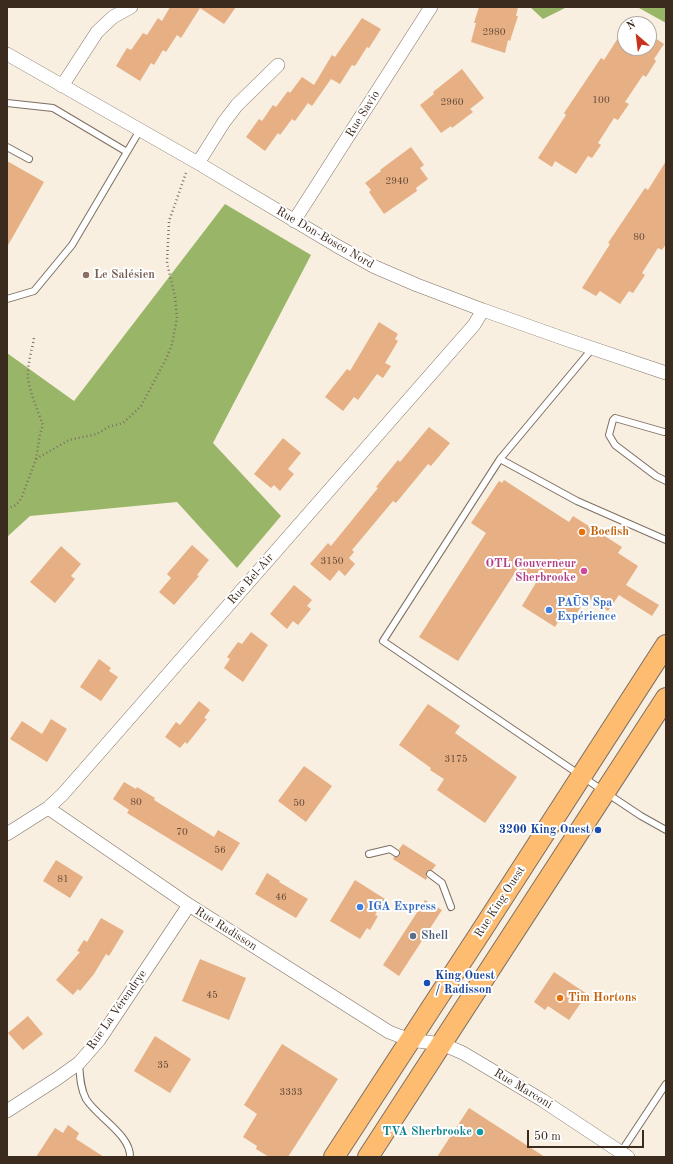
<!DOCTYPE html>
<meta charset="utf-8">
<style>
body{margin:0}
#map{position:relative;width:673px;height:1164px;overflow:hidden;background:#f8efe0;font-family:"Old Standard TT",serif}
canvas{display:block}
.frame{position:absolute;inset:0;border:8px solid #3b2a1e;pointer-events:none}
.north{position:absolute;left:617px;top:16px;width:40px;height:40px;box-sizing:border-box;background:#fff;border:1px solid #b1aaa5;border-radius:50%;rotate:332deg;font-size:11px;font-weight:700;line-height:16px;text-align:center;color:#3b2a1e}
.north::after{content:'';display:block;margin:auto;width:14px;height:18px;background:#c8321e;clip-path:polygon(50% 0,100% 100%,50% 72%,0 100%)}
.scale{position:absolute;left:527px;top:1130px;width:117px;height:18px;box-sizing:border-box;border:2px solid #3b2a1e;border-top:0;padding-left:5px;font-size:12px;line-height:14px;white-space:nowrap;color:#3b2a1e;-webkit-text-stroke:3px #fff;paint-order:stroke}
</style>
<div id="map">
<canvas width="673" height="1164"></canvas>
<div class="frame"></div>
<div class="north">N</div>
<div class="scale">50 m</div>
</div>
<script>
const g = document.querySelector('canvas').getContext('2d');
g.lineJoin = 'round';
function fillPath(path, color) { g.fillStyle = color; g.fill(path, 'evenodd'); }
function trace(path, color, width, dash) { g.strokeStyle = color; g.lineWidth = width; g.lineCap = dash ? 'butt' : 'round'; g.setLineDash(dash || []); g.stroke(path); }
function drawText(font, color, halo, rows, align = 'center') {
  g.font = font + ' "Old Standard TT",serif'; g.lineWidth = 4; g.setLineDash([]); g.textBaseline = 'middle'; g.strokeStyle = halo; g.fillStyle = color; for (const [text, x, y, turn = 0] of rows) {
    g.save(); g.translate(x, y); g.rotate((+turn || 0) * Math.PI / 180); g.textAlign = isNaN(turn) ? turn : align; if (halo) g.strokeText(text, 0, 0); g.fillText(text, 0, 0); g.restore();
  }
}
const forest = new Path2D(`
 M 530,7 L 567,7 L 543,19 Z
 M 638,7 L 666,7 L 666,23 L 639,8 Z
 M 225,204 L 311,255 L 213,443 L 281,516 L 237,568 L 177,502 L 30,516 L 7,537 L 7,353 L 74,401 Z`);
const building = new Path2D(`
 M 170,7 L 236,7 L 224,24 L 200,8 L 181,38 L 177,35 L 166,52 L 163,50 L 154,65 L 151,63 L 140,81 L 116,66 L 127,48 L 131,50 L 143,33 L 147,35 L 158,18 L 162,21 Z
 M 479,7 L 518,7 L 516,16 L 518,16 L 510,41 L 508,40 L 505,53 L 471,42 L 476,23 L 474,23 Z
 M 362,18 L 381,29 L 369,48 L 367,47 L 355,66 L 352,65 L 340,84 L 331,79 L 312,106 L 308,103 L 295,121 L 292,119 L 280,135 L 278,133 L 265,151 L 246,137 L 259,119 L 262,121 L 273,105 L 276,107 L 288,91 L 290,93 L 302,77 L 314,85 L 332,55 L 335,57 Z
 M 625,27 L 625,48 L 649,48 L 649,34 L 664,44 L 654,59 L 656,61 L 646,77 L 643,75 L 625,102 L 629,104 L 618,120 L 614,118 L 598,143 L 601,145 L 592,158 L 588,156 L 576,174 L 555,161 L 552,167 L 538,158 L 566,115 L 564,113 L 601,58 L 604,60 Z
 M 462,69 L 484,98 L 470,109 L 473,112 L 452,128 L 451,126 L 441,133 L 420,105 L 434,94 L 433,92 Z
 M 411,147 L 424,165 L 420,168 L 428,179 L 416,188 L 417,191 L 384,214 L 369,192 L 371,190 L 365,183 L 381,171 L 380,170 Z
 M 7,161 L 44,182 L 7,247 Z
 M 666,161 L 666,244 L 662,250 L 658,248 L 642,273 L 645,275 L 633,293 L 629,291 L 620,304 L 600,291 L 596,296 L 582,288 L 610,244 L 608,243 L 645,188 L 648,190 Z
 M 379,322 L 398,334 L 395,339 L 398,341 L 385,363 L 391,366 L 383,378 L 377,374 L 358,400 L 354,397 L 343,411 L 325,397 L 347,369 L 350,371 Z
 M 429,427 L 450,443 L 431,466 L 428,464 L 396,503 L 393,501 L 352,550 L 354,552 L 349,558 L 355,564 L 345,576 L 339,570 L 330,581 L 310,564 L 328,543 L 331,546 L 378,488 L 376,487 L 398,460 L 400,462 Z
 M 283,438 L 301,453 L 288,469 L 294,474 L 280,491 L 274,485 L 271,488 L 254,474 Z
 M 504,480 L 569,522 L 573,516 L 622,547 L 618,553 L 638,566 L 626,585 L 659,605 L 652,616 L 619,595 L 608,611 L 587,597 L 574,618 L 564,612 L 555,627 L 522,606 L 537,581 L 518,568 L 458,661 L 419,637 L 486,533 L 471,523 L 499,481 L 502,483 Z
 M 192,545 L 209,560 L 197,575 L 199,576 L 174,605 L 159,592 L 171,578 L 167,574 Z
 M 61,546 L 81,564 L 71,576 L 75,579 L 55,603 L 30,582 Z
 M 294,585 L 312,600 L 307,606 L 311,609 L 298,625 L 293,621 L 287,629 L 270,614 Z
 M 251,632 L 268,645 L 243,682 L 224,668 L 230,659 L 227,657 L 238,642 L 242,644 Z
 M 99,659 L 111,668 L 109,671 L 118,677 L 101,701 L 80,687 Z
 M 199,701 L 210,710 L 204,718 L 207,719 L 187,744 L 185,742 L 180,748 L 165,737 L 176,722 L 180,725 Z
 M 428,704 L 460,726 L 455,733 L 517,777 L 485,823 L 437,790 L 444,779 L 430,770 L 431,768 L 399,745 Z
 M 51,719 L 67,729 L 47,762 L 10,739 L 22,721 L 42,734 Z
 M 304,766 L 332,786 L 306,822 L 278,801 Z
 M 124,782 L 136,789 L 137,787 L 155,798 L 154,800 L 214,837 L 218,830 L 240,843 L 222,871 L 127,813 L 129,810 L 113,799 Z
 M 403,844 L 436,865 L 432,870 L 429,870 L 426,872 L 426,875 L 427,878 L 426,880 L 393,859 L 394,857 L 398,857 L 400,855 L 400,851 L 399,849 Z
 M 56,860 L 83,877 L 70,898 L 43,881 Z
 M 267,873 L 280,881 L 279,882 L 308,899 L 296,918 L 255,894 Z
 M 355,880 L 385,899 L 375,915 L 378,916 L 370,930 L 367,928 L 360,939 L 330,921 Z
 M 425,900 L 442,910 L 399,976 L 383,965 Z
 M 101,918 L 124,931 L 109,956 L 106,954 L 94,974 L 80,991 L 78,989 L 73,995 L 56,980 L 80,952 L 77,951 L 84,940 L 87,942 Z
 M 200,959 L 246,978 L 229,1020 L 182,1001 Z
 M 554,972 L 587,994 L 569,1020 L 548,1006 L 545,1010 L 534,1002 Z
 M 28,1016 L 43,1034 L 23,1050 L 8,1033 Z
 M 155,1036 L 191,1059 L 170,1093 L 134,1071 Z
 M 282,1044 L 338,1079 L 288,1157 L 269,1157 L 256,1149 L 257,1146 L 243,1137 L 257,1114 L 244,1105 Z
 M 469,1108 L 545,1157 L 437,1157 Z
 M 68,1125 L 79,1133 L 76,1139 L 104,1157 L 36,1157 L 55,1128 L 63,1133 Z`);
const path = new Path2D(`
 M 36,459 L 69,440 L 97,434 L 108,427 L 123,423 L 141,406 L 166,359 L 172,344 L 177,318 L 175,297 L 167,263 L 169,221 L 186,173
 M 7,509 L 16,505 L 21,499 L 36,459 L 40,434 L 43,425 C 38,411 30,393 28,378 C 27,365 32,350 34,338`);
const lane = new Path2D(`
 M 7,103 L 53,108 L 127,152
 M 7,147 L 29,159
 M 7,299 L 34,291 L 72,245 L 140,130
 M 592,349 L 500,459 L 383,641 L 605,792 L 641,816 L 666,830
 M 666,432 L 664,432 L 615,418 L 613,420 L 609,435 L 615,445 L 656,476 L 666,481
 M 500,459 L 577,501 L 666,540
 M 369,854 L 390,849 L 396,853
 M 430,874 L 442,883 L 451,907
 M 79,1063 C 80,1075 80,1088 86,1099 C 97,1117 131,1135 130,1157
 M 621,1152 L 666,1084`);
const street = new Path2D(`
 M 7,54 L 198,163 L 337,246 L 375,267 L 417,285 L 483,310 L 565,339 L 666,373
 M 62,86 L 97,32 L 113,17 L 131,7
 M 198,163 L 224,122 L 237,105 L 278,65
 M 294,221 L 431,7
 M 48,808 L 189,905 L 389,1032 L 410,1040 L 442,1044 L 463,1053 L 542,1100 L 628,1157
 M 7,834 L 48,808 L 63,794 L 474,325 L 483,310
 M 7,1111 L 58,1078 L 79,1063 L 99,1040 L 189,905`);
const primary = new Path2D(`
 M 334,1157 L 484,927 L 666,645
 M 368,1157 L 666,698`);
const markers = [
 [86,275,4,"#8d6e63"],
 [582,532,4,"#e8710a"],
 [584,571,4,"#d1479c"],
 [549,610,4,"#3f7fe0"],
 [598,830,4,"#1a4fb4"],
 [360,907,4,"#3f7fe0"],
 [413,936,4,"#5c6f8a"],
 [427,983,4,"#1a4fb4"],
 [560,998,4,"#e8710a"],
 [480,1132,4,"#0f9aa8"]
];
const numberNames = [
 ["2980",494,32],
 ["100",601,100],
 ["2960",452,102],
 ["2940",397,181],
 ["80",639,237],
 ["3150",332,561],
 ["3175",456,759],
 ["80",136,802],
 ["50",299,803],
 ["70",182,832],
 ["56",220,850],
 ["81",63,879],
 ["46",281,897],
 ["45",212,995],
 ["35",163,1065],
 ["3333",291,1092]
];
const streetNames = [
 ["Rue Savio",363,114,-58],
 ["Rue Don-Bosco Nord",325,238,30],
 ["Rue Bel-Air",251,579,-49],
 ["Rue King Ouest",500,902,-57],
 ["Rue Radisson",226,929,32],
 ["Rue La Vérendrye",117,1010,-55],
 ["Rue Marconi",523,1089,31]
];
const educationNames = [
 ["Le Salésien",94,275]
];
const foodNames = [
 ["Boefish",590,532],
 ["Tim Hortons",568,998]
];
const hotelNames = [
 ["OTL Gouverneur",576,564],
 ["Sherbrooke",576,578]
];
const shopNames = [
 ["PAŪS Spa",557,603],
 ["Expérience",557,617],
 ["IGA Express",368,907]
];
const transitNames = [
 ["3200 King Ouest",590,830],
 ["King Ouest",435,976,"left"],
 ["/ Radisson",435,990,"left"]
];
const serviceNames = [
 ["Shell",421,936]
];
const cultureNames = [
 ["TVA Sherbrooke",472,1132]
];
fillPath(forest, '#99b668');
fillPath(building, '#e6af84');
trace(lane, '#7d6f62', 8);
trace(street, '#7d6f62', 14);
trace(primary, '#7d6f62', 22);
trace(path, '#7d6f62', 2.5, [1, 3]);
trace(lane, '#fff', 6);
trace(street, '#fff', 13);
trace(primary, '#fdbc70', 20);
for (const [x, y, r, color] of markers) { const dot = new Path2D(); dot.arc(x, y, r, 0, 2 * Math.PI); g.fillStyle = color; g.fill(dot); trace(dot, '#fff', 1.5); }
drawText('10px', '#664b38', null, numberNames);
drawText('12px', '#3b2a1e', '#fff', streetNames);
drawText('bold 12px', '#785e54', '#fff', educationNames, 'left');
drawText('bold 12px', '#c56008', '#fff', foodNames, 'left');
drawText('bold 12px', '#b23c85', '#fff', hotelNames, 'right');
drawText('bold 12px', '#366cbe', '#fff', shopNames, 'left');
drawText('bold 12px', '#164399', '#fff', transitNames, 'right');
drawText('bold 12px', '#4e5e75', '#fff', serviceNames, 'left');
drawText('bold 12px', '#0d838f', '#fff', cultureNames, 'right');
</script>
